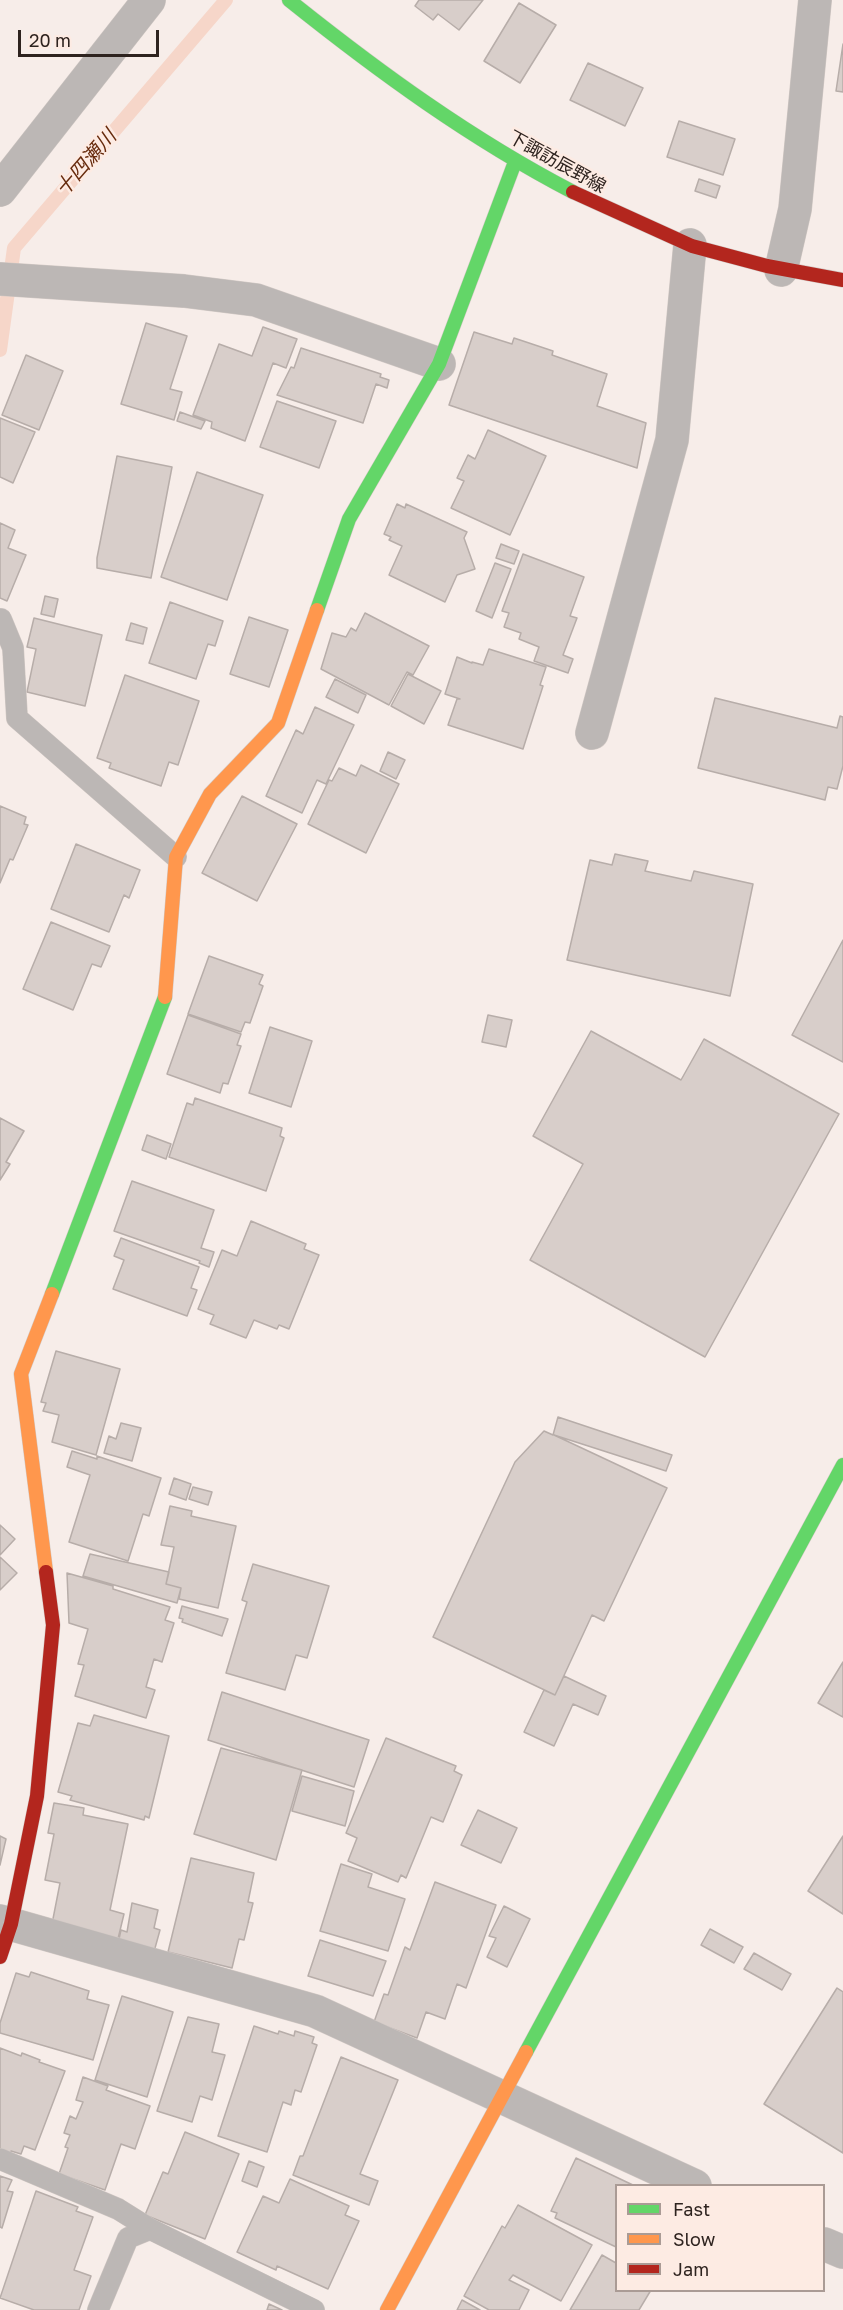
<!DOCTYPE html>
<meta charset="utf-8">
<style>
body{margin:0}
#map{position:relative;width:843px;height:2310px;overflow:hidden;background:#f7ede9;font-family:"Golos Text",sans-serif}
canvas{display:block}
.legend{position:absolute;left:615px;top:2184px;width:210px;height:108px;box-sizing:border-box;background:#fdebe3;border:2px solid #aa9b95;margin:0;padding:8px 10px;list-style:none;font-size:18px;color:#2e231f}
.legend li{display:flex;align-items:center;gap:12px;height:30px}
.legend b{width:30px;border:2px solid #aa9b95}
.scale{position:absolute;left:18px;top:30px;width:141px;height:27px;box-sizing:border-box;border:3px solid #2e231f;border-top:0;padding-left:8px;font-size:18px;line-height:21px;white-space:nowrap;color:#2e231f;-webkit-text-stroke:4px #fdebe3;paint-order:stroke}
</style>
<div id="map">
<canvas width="843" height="2310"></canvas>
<ul class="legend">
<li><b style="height:8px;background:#63d668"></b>Fast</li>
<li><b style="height:8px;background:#ff974d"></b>Slow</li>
<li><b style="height:8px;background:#b3261e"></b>Jam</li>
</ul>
<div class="scale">20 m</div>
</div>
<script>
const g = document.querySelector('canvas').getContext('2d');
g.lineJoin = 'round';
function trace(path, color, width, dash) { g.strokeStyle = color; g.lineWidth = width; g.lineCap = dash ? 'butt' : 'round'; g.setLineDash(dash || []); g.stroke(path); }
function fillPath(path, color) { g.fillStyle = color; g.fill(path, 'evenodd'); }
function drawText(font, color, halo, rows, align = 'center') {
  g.font = font + ' "Golos Text","Noto Sans JP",sans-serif'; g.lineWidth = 5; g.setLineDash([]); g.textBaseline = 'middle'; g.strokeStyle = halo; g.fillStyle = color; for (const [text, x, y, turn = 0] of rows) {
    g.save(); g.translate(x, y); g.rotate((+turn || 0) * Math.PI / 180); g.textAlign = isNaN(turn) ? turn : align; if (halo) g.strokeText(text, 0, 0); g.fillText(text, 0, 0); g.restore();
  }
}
const stream = new Path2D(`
 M 0,350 L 14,248 L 226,0`);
const building = new Path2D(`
 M 419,0 L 483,0 L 459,30 L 438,14 L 433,20 L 415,6 Z
 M 519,3 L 556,25 L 520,83 L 484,61 Z
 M 843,44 L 843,92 L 836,91 Z
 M 588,63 L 643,88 L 625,126 L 570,100 Z
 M 679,121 L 735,139 L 723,175 L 667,157 Z
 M 699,179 L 720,186 L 716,198 L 695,191 Z
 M 146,323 L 187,336 L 170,389 L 182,392 L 174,420 L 121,404 Z
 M 263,327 L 297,339 L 286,368 L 273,363 L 245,441 L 211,428 L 212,422 L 193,415 L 219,344 L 252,356 Z
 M 474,332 L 512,344 L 514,338 L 553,351 L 552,355 L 607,374 L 597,406 L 646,423 L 637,468 L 449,405 Z
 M 301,348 L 381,374 L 380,377 L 389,380 L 387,388 L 376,384 L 363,423 L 277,395 L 291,367 L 294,368 Z
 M 26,355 L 63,371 L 39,430 L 2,415 Z
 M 277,401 L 336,421 L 319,468 L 260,447 Z
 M 180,412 L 205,421 L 201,429 L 177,421 Z
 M 0,418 L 35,432 L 13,483 L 0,477 Z
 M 488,430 L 546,456 L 510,535 L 451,508 L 464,481 L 457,478 L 468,455 L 475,459 Z
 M 117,456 L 172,467 L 151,578 L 97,568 L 97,558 Z
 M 197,472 L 263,495 L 227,600 L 161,577 Z
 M 397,504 L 405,508 L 406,504 L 467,532 L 464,538 L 475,569 L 457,575 L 445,602 L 389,575 L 402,546 L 389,540 L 391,537 L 384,534 Z
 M 0,523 L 15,530 L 8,548 L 26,555 L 7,601 L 0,598 Z
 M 501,544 L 519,551 L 514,564 L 496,558 Z
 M 523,554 L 584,577 L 570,616 L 577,618 L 563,655 L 573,659 L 568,673 L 534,661 L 539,647 L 519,639 L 521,633 L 504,627 L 509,613 L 502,611 Z
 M 495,563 L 511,569 L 492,618 L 476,611 Z
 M 45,596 L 58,599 L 54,617 L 41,614 Z
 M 170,602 L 223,621 L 215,646 L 208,644 L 196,679 L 149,663 Z
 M 365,613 L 429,646 L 413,675 L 407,672 L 389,705 L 321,669 L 332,633 L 346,637 L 351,628 L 356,631 Z
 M 249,617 L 288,630 L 269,687 L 230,674 Z
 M 34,618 L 102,635 L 85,706 L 27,692 L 36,649 L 27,647 Z
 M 131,623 L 147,628 L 143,644 L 126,640 Z
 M 489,649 L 546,667 L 540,685 L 543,686 L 523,749 L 448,725 L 457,699 L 460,699 L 445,694 L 457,657 L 472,663 L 472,662 L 483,665 Z
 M 408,674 L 441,691 L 424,724 L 391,706 Z
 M 125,675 L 199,701 L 178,765 L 169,762 L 161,786 L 109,768 L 111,763 L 97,758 Z
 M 335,679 L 366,695 L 358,713 L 326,697 Z
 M 715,698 L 837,728 L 840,716 L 843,717 L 843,766 L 837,789 L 828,787 L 825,800 L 698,768 Z
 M 315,707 L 354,725 L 326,784 L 317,780 L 302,813 L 266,796 L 296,730 L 303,734 Z
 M 388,752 L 405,760 L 396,779 L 380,771 Z
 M 361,765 L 399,784 L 366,853 L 308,824 L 329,780 L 332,781 L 339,768 L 356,776 Z
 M 242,796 L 297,824 L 257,901 L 202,873 Z
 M 0,806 L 26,817 L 24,824 L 28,825 L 13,860 L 10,859 L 0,883 Z
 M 76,844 L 140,870 L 129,898 L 124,895 L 109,932 L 51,909 Z
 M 615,854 L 648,861 L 645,871 L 691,881 L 694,871 L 753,884 L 730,996 L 567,960 L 590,860 L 612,865 Z
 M 51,922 L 110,946 L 101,967 L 92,964 L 73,1010 L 23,989 Z
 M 843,940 L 843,1062 L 792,1035 Z
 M 209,956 L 263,975 L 259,984 L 263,986 L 250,1023 L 245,1022 L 241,1032 L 188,1014 Z
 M 188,1015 L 241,1034 L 237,1045 L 241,1046 L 228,1084 L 223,1083 L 220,1093 L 167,1074 Z
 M 488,1015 L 512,1020 L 506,1047 L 482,1042 Z
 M 270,1027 L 312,1041 L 291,1107 L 249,1093 Z
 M 591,1031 L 681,1080 L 704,1039 L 839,1114 L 705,1357 L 530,1260 L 583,1164 L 533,1136 Z
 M 195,1098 L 282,1128 L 280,1136 L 284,1138 L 266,1191 L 169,1157 L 187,1103 L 193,1105 Z
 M 0,1118 L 24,1131 L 6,1162 L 10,1164 L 0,1180 Z
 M 147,1135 L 171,1144 L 166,1159 L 142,1150 Z
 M 132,1181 L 214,1210 L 201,1248 L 214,1252 L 209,1267 L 199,1263 L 200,1261 L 114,1231 Z
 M 251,1221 L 306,1244 L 304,1249 L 319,1255 L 289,1329 L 279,1325 L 277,1329 L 254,1320 L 246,1338 L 210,1324 L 214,1315 L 198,1309 L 222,1250 L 237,1256 Z
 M 121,1238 L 199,1267 L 191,1288 L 197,1290 L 187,1316 L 113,1289 L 124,1260 L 114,1256 Z
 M 56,1351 L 120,1369 L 96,1455 L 52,1442 L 59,1415 L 43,1411 L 46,1403 L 41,1402 Z
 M 558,1417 L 672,1455 L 666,1471 L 554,1435 L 667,1488 L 604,1621 L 592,1615 L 555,1695 L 433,1637 L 515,1462 L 544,1431 L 553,1435 Z
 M 121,1423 L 141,1428 L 132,1461 L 104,1453 L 109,1436 L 116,1439 Z
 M 72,1451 L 97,1459 L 97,1456 L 161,1478 L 149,1516 L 143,1514 L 128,1561 L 69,1542 L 90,1475 L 67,1467 Z
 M 174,1478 L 191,1484 L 186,1500 L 169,1494 Z
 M 193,1487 L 212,1492 L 208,1505 L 189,1499 Z
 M 170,1506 L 192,1511 L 191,1516 L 236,1526 L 218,1608 L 179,1599 L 181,1588 L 166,1584 L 174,1547 L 161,1545 Z
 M 0,1525 L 15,1539 L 0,1555 Z
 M 90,1554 L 169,1572 L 166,1584 L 181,1588 L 177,1603 L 83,1576 Z
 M 0,1557 L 17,1573 L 0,1590 Z
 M 253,1564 L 329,1586 L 307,1658 L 296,1655 L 285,1690 L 226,1673 L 247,1602 L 242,1600 Z
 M 67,1573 L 113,1586 L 113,1589 L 170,1607 L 165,1620 L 174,1623 L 162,1662 L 154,1659 L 146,1687 L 155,1690 L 146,1718 L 75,1696 L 84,1665 L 78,1664 L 88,1629 L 69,1623 Z
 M 182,1606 L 228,1619 L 222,1636 L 182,1622 L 183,1619 L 179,1618 Z
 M 843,1662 L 843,1717 L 818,1703 Z
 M 564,1676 L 606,1696 L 598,1715 L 573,1704 L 554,1746 L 524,1732 L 544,1690 L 555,1695 Z
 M 222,1692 L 369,1740 L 354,1787 L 208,1740 Z
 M 94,1715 L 169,1736 L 149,1818 L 145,1816 L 144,1820 L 70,1800 L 72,1796 L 58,1792 L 78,1723 L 90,1726 Z
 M 386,1738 L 456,1766 L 454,1771 L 462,1775 L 443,1822 L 431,1817 L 406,1878 L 401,1875 L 398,1882 L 348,1861 L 357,1838 L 346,1833 Z
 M 221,1748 L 302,1770 L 276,1860 L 194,1834 Z
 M 302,1776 L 354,1791 L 345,1826 L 292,1811 Z
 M 54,1803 L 84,1808 L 83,1815 L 128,1824 L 110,1910 L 124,1914 L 116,1947 L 51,1929 L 60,1883 L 45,1880 L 54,1834 L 48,1833 Z
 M 478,1810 L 517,1828 L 501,1863 L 461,1845 Z
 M 0,1836 L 6,1839 L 0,1865 Z
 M 843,1836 L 843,1914 L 808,1891 Z
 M 191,1858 L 254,1873 L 248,1902 L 253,1903 L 244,1940 L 239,1939 L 232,1968 L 168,1952 Z
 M 341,1864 L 372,1874 L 368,1887 L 405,1899 L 388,1951 L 320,1931 Z
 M 435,1882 L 496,1905 L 466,1988 L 457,1984 L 445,2019 L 426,2012 L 417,2038 L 374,2022 L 384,1994 L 388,1995 L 405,1947 L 410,1950 Z
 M 132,1903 L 158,1910 L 154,1928 L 160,1930 L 152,1959 L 117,1948 L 121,1930 L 127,1932 Z
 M 504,1906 L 530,1919 L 507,1967 L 487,1957 L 496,1938 L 489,1936 Z
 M 710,1929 L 743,1947 L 734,1963 L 701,1945 Z
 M 320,1940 L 386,1961 L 373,1996 L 308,1976 Z
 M 754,1953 L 791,1974 L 782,1990 L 744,1969 Z
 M 31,1972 L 89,1991 L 87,1999 L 109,2005 L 93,2060 L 0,2033 L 0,2023 L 16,1973 L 29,1977 Z
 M 837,1988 L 843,1992 L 843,2153 L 764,2104 Z
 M 122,1996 L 173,2012 L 147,2097 L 95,2080 Z
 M 188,2017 L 219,2024 L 212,2052 L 225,2055 L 212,2100 L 200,2096 L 192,2122 L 157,2111 Z
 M 254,2026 L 278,2034 L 279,2031 L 294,2036 L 295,2031 L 314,2037 L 312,2043 L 317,2045 L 301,2092 L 295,2090 L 291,2105 L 283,2102 L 267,2152 L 218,2136 Z
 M 0,2048 L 21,2056 L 22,2053 L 40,2060 L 39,2062 L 65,2071 L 35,2150 L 24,2146 L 21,2154 L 11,2151 L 8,2158 L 0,2155 Z
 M 341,2057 L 398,2080 L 360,2174 L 378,2181 L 369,2205 L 293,2175 L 300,2156 L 303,2156 Z
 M 83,2077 L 108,2086 L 106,2090 L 150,2106 L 135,2149 L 121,2144 L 105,2190 L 59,2174 L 68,2148 L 65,2147 L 70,2135 L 64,2133 L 70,2116 L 76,2119 L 83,2102 L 76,2100 Z
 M 185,2132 L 239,2154 L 205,2239 L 145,2215 L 163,2172 L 168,2174 Z
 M 576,2158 L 635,2186 L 616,2186 L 616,2247 L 555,2218 L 557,2213 L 551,2211 Z
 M 249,2161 L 264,2167 L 257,2187 L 242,2181 Z
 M 0,2176 L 12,2180 L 7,2191 L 13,2192 L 2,2228 L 0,2227 Z
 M 290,2179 L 349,2206 L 345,2215 L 359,2221 L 328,2289 L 277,2266 L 276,2270 L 237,2252 L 263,2196 L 279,2203 Z
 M 36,2191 L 78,2207 L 76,2211 L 93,2217 L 74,2270 L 91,2276 L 79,2310 L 34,2310 L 0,2298 Z
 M 518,2205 L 592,2245 L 561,2301 L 513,2275 L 509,2280 L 529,2290 L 519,2310 L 489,2310 L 464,2296 L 502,2226 L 505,2228 Z
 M 602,2255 L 616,2263 L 616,2290 L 651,2290 L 639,2310 L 570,2310 Z
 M 462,2300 L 480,2310 L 457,2310 Z
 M 269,2304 L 282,2310 L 267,2310 Z`);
const lane = new Path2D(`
 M 1,619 L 13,648 L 17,718 L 176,857
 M 0,2159 L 118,2209 L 150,2229
 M 98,2310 L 128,2238 L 150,2229 L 314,2310`);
const street = new Path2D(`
 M 0,190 L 149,0
 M 781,270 L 795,209 L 815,0
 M 0,279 L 184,291 L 256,300 L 439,364
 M 592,733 L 672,440 L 690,245
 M 0,1921 L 315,2011 L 695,2186
 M 824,2244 L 843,2252`);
const fast = new Path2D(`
 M 289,0 C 379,72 471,139 573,192
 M 317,610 L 349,519 L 439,364 L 515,162
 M 52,1294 L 165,997
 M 526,2052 L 843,1465`);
const slow = new Path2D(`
 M 165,997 L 176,857 L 210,794 L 278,723 L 317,610
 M 46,1572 L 21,1374 L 52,1294
 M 387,2310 L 526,2052`);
const jam = new Path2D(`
 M 573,192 L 692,246 L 767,266 L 843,280
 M 0,1957 L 11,1924 L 37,1796 L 53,1625 L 46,1572`);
const streetNames = [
 ["下諏訪辰野線",557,162,29]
];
const waterNames = [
 ["十四瀬川",86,163,-49]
];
trace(stream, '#f6d6c9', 14);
fillPath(building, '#d8ceca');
trace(building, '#b7ada9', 1.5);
trace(lane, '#d2c9c5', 22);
trace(street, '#d2c9c5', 34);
trace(fast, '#d2c9c5', 15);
trace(slow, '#d2c9c5', 15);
trace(jam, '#d2c9c5', 15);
trace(lane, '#bcb7b5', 21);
trace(street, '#bcb7b5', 33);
trace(fast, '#63d668', 14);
trace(slow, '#ff974d', 14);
trace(jam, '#b3261e', 14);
drawText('18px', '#2e231f', '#fdebe3', streetNames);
drawText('italic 20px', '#672b0d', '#fdebe3', waterNames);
</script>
